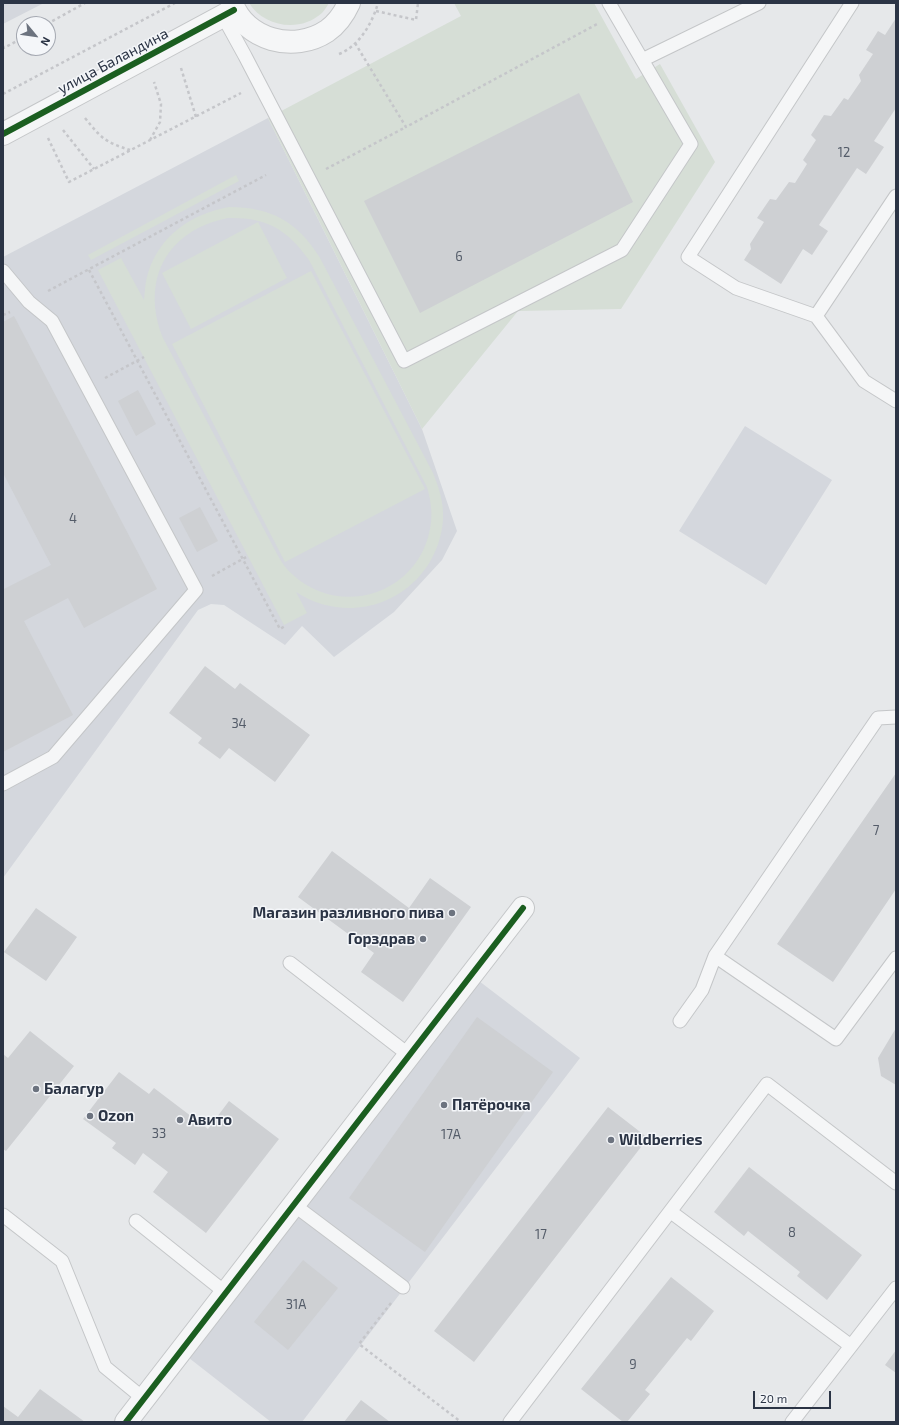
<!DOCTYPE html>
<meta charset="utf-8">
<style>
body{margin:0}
#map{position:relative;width:899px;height:1425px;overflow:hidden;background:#e6e8ea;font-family:"Exo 2",sans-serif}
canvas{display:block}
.frame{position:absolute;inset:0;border:4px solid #2b3445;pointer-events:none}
.north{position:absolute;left:16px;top:16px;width:40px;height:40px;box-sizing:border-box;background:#f4f6f9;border:1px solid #a4a8b1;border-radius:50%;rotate:119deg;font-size:11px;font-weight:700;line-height:16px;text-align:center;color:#2b3445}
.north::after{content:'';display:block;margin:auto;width:14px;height:18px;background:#6c737f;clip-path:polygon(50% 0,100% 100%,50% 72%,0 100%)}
.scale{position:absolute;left:753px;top:1391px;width:78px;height:18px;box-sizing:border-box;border:2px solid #2b3445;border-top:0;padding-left:5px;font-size:12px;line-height:14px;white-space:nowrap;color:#2b3445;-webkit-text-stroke:3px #f4f6f9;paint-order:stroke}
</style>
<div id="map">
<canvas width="899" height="1425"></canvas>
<div class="frame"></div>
<div class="north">N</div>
<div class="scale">20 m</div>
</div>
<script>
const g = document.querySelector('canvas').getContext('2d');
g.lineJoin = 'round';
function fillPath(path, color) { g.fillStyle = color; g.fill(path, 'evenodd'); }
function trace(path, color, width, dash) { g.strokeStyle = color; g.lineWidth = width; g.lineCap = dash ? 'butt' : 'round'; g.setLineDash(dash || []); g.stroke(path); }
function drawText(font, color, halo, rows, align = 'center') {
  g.font = font + ' "Exo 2",sans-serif'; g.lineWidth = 3; g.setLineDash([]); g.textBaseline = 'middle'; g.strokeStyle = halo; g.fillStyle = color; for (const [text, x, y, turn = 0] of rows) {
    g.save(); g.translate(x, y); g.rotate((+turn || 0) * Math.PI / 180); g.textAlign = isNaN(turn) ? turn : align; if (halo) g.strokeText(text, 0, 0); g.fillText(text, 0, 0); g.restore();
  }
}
const built = new Path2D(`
 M 3,3 L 44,3 L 3,24 Z
 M 268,118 L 422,429 L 457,531 L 442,560 L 394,612 L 334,657 L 302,626 L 285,645 L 224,605 L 211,604 L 198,610 L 3,878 L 3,257 Z
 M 745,426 L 832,480 L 766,585 L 679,531 Z
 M 479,981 L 580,1058 L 302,1422 L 271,1422 L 189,1358 Z`);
const green = new Path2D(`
 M 249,3 L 329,3 C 327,6 325,10 322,13 C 300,33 264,27 249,3 Z
 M 454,3 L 594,3 L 636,79 L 660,64 L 715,162 L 621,309 L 518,311 L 422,429 L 268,118 L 461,16 Z
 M 236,175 L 239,181 L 91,260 L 88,255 Z
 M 229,207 C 271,207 298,222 320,258 L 433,473 C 439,488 444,503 443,520 C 437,593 358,632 296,592 L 307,613 L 284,625 L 98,270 L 121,258 L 144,300 C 145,291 145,282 148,273 C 160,235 191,214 229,207 ZM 228,218 C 266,217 287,229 309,260 L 427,487 C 431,501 433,515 430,529 C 418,594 340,619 292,574 C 285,568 280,560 276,552 L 163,338 C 140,280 167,230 228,218 Z
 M 258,222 L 287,278 L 191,329 L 162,273 Z
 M 311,271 L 425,489 L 285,562 L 172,344 Z`);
const building = new Path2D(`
 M 896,18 L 896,108 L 874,141 L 884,147 L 866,174 L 857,168 L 819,225 L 828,231 L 812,255 L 803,249 L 781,284 L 744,260 L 751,249 L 750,244 L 764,222 L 757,218 L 770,199 L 776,200 L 789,182 L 795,183 L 807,164 L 803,160 L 816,140 L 811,135 L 824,115 L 831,116 L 844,98 L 848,100 L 861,81 L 859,75 L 873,54 L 866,50 L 878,31 L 885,35 Z
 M 579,93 L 633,202 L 420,313 L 364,201 Z
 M 14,316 L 157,589 L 84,628 L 68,598 L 24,621 L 73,715 L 3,752 L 3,586 L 4,589 L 51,565 L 3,473 L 3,322 Z
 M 138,390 L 156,424 L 136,436 L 118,401 Z
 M 200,507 L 218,541 L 197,552 L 179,518 Z
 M 205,666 L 235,689 L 240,683 L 310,735 L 275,782 L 229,748 L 220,759 L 198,743 L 202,738 L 169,713 Z
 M 896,773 L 896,889 L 833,982 L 777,944 Z
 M 332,851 L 409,908 L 430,878 L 471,907 L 403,1002 L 361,972 L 374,953 L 298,897 Z
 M 36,908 L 77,937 L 46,981 L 4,952 Z
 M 477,1017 L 553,1072 L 425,1252 L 349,1198 Z
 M 896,1028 L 896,1085 L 881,1076 L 878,1058 Z
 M 30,1031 L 74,1066 L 6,1151 L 3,1149 L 3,1054 L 8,1058 Z
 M 119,1072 L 149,1094 L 154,1088 L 208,1129 L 229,1101 L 279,1139 L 206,1233 L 153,1192 L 168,1172 L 143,1153 L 135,1165 L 112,1148 L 116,1143 L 83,1119 Z
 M 608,1107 L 648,1138 L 474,1362 L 434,1331 Z
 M 749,1167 L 862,1255 L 827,1300 L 797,1276 L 800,1272 L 748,1231 L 744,1236 L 714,1212 Z
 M 303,1260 L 338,1288 L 288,1350 L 254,1322 Z
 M 671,1277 L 714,1311 L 691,1341 L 687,1338 L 645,1390 L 650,1394 L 627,1422 L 623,1422 L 581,1389 Z
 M 896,1350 L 896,1373 L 885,1365 Z
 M 40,1389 L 85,1422 L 3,1422 L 3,1406 L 18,1417 Z
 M 361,1400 L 390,1422 L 344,1422 Z`);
const path = new Path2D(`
 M 376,11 L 416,20 L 418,3
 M 47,24 L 85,3
 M 355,43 L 406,127 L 599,23
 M 3,46 L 4,48 L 24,37
 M 339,54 C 359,46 372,24 378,3
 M 181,68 L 196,117
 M 3,94 L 175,3
 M 85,118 C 102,139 105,142 130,150
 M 63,130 L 94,169
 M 48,138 L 69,182 L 241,93
 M 150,140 L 160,122 L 161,104 L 154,82
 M 326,169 L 406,127
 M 89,270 L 280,629 L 285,626
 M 48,291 L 266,175
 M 3,315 L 10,312
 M 105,378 L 144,357
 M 212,576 L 248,556
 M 391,1303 L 359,1344 L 461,1422`);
const service = new Path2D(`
 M 852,3 L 688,257 L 736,288 L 816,316 L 864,381 L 896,401
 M 223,16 L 245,56 L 404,361 L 622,250 L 691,144 L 609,3
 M 642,60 L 759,3
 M 3,271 L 29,302 L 52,321 L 196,590 L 53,757 L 3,784
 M 816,316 L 896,196
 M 715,956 L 836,1039 L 896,958
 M 290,963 L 409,1055
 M 680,1021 L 702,990 L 715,956 L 878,718 L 896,717
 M 294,1205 L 403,1287
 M 671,1212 L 851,1346
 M 3,1215 L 62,1261 L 105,1367 L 144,1399
 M 136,1221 L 226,1293
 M 510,1422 L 767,1084 L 896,1183
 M 792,1422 L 896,1288`);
const minor = new Path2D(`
 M 126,1422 L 523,908`);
const tertiary = new Path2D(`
 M 232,3 C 245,40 294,53 327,31 C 337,24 344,14 349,3
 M 3,134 L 234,10`);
const cycleway = new Path2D(`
 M 3,134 L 234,10
 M 126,1422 L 523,908`);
const markers = [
 [452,913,4,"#6c737f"],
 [423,939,4,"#6c737f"],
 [36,1089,4,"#6c737f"],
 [444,1105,4,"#6c737f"],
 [90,1116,4,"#6c737f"],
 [180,1120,4,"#6c737f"],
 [611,1140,4,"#6c737f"]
];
const numberNames = [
 ["12",844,153],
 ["6",459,257],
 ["4",73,519],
 ["34",239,724],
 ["7",876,831],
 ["33",159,1134],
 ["17А",451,1135],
 ["8",792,1233],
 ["17",541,1235],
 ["31А",296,1305],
 ["9",633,1365]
];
const streetNames = [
 ["улица Баландина",113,61,-28]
];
const poiNames = [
 ["Магазин разливного пива",444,913,"right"],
 ["Горздрав",415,939,"right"],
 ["Балагур",44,1089],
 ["Пятёрочка",452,1105],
 ["Ozon",98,1116],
 ["Авито",188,1120],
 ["Wildberries",619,1140]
];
fillPath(built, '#d4d7dd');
fillPath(green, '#d6ded6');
fillPath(building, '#ced0d3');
trace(service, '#c4c6c8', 15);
trace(minor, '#c4c6c8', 24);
trace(tertiary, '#c4c6c8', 24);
trace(path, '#c5c6ca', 2.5, [3, 3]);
trace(service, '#f5f6f7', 13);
trace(minor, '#f5f6f7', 22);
trace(tertiary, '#f5f6f7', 22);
trace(cycleway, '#1b5e20', 6);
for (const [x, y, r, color] of markers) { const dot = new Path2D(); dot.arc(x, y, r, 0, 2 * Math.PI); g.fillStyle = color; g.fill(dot); trace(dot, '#f4f6f9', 1.5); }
drawText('13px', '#545c69', null, numberNames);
drawText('15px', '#2b3445', '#f4f6f9', streetNames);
drawText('bold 15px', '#2b3445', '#f4f6f9', poiNames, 'left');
</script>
